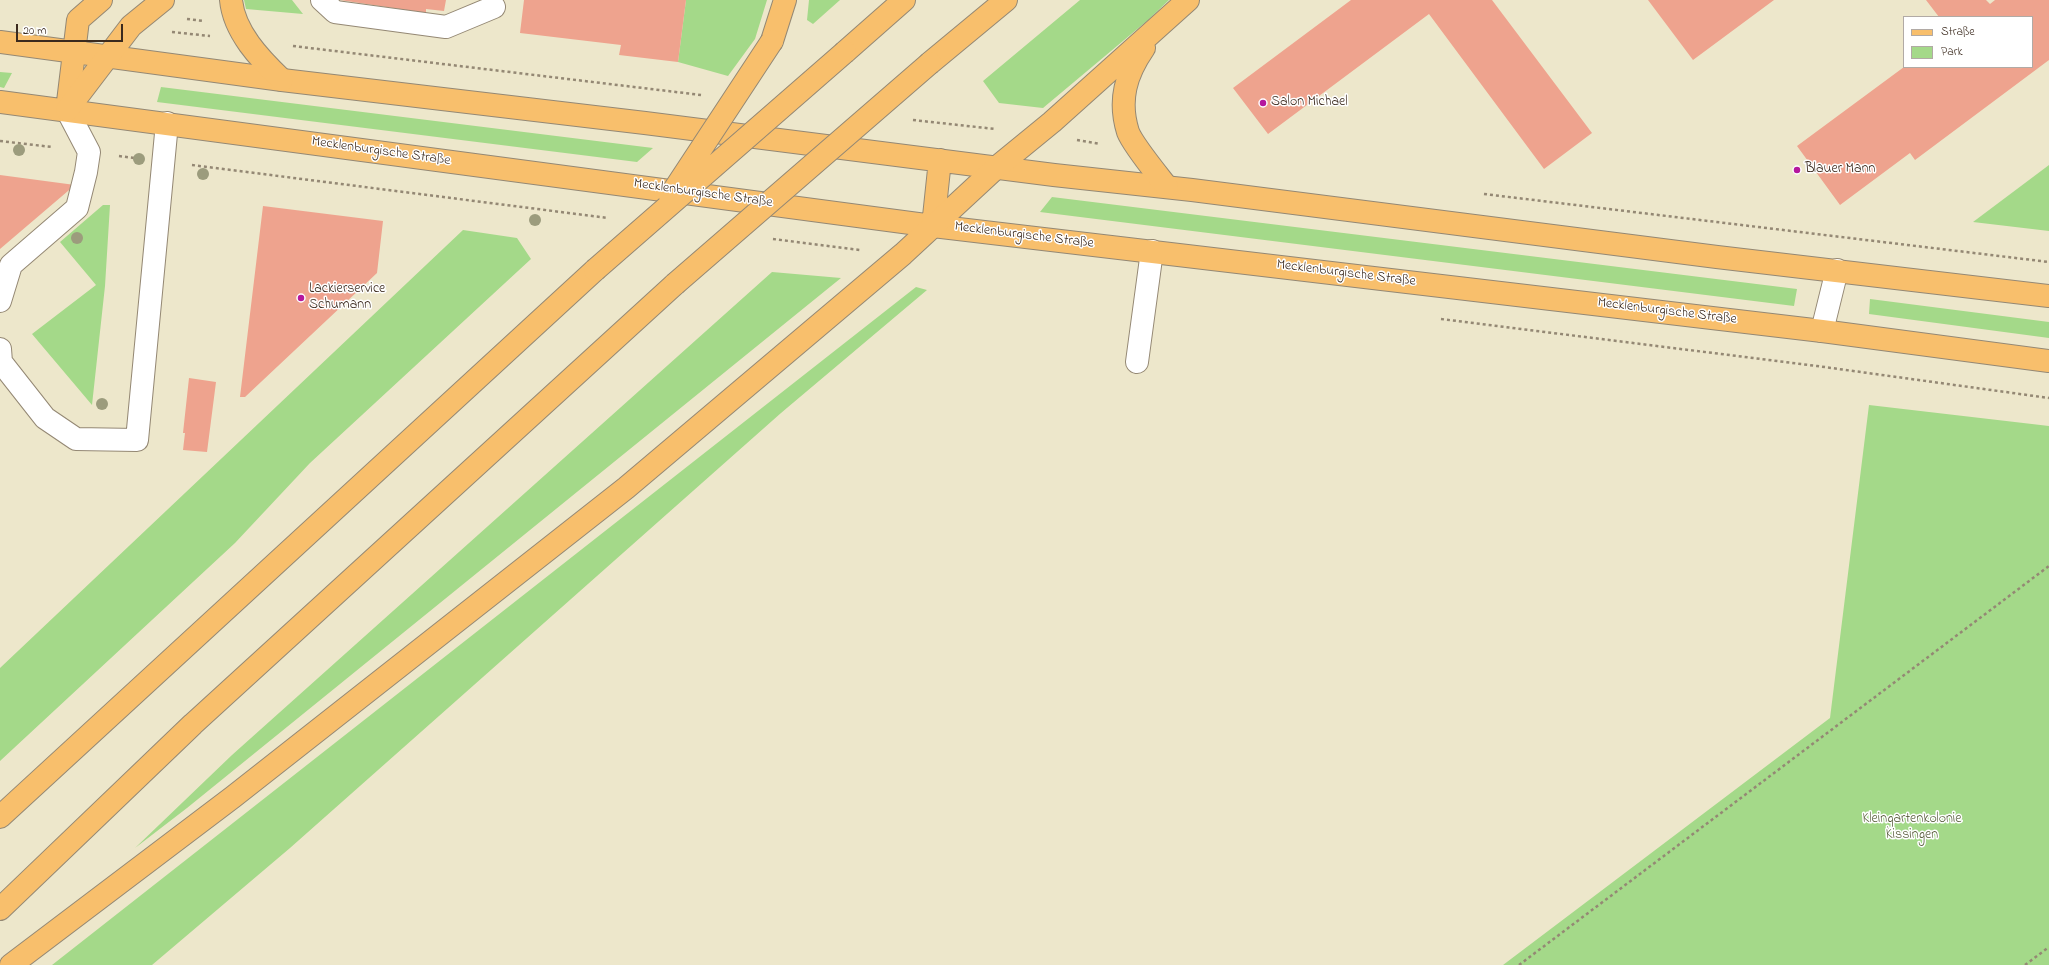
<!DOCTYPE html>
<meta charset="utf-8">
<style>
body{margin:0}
#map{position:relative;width:2049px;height:965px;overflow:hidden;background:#ede7cb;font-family:"Indie Flower",sans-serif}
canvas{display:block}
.legend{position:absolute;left:1903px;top:16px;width:130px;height:52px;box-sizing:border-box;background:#fff;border:1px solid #b1aaa5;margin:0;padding:5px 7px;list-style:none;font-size:12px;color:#3b2a1e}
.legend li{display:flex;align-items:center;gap:8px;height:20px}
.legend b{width:20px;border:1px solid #b1aaa5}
.scale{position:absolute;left:16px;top:24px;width:107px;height:18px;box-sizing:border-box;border:2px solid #3b2a1e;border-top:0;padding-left:5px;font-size:12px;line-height:14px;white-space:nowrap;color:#3b2a1e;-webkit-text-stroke:3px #fff;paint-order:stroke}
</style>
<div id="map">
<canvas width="2049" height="965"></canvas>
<ul class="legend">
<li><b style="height:5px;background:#f8bf6c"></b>Straße</li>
<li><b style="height:11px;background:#a4d989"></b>Park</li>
</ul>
<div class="scale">20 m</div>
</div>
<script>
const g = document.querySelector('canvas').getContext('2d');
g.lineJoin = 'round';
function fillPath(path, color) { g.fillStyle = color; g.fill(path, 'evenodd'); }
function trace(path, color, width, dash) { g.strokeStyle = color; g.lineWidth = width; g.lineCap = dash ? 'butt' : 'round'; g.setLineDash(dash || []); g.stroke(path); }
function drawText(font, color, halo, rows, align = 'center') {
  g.font = font + ' "Indie Flower",sans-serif'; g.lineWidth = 3; g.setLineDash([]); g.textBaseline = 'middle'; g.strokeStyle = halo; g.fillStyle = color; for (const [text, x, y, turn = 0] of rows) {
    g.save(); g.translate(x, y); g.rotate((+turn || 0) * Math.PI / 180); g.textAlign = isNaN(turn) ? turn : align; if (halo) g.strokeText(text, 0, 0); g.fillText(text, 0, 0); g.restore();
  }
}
const green = new Path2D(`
 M 244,0 L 292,0 L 303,14 L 246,9 Z
 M 686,0 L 767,0 L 755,39 L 728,76 L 678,62 Z
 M 809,0 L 840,0 L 813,24 L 807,20 Z
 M 1080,0 L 1169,0 L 1148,20 L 1043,108 L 999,103 L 983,81 Z
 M 0,72 L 12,73 L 4,88 L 0,87 Z
 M 161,87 L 653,148 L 637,162 L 157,102 Z
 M 2049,165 L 2049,231 L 1973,222 Z
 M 1052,197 L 1797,289 L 1794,306 L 1040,212 Z
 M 103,205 L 110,205 L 105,286 L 92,405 L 32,334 L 96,285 L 60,242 Z
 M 463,230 L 517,238 L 531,259 L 310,463 L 235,543 L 0,761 L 0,668 Z
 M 772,272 L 841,278 L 187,808 L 135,848 L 232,755 Z
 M 916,287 L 927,290 L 781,413 L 290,848 L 152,965 L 52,965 Z
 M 1870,299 L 2049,322 L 2049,338 L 1869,314 Z
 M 1869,405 L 2049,426 L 2049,965 L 1503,965 L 1830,718 Z`);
const building = new Path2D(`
 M 340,0 L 446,0 L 444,11 L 426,9 L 426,13 Z
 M 524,0 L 686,0 L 678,62 L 619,55 L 621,45 L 520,33 Z
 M 1351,0 L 1492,0 L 1592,133 L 1544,169 L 1429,14 L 1268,134 L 1233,88 Z
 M 1648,0 L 1774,0 L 1693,60 Z
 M 1926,0 L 1986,0 L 1990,4 L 1995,0 L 2049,0 L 2049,60 L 1915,160 L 1910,153 L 1840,205 L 1797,146 L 1904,67 L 2032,67 L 2032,17 L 1939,17 Z
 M 0,175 L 75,185 L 0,249 Z
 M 263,206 L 383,221 L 377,273 L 245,397 L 240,397 Z
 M 189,378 L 216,382 L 207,452 L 183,450 L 185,433 L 183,433 Z`);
const path = new Path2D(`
 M 187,19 L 204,21
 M 172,32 L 210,36
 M 293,46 L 701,95
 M 913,120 L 995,129
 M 1077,140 L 1100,144
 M 0,141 L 52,147
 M 119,156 L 134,158
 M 192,165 L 608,218
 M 1484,194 L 2049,262
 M 773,239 L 860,250
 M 1441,319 L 1817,366 L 2049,398
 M 1519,965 L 2049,566
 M 2025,965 L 2049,947`);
const minor = new Path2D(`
 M 322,0 L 335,12 L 446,27 L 494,7
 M 0,301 L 11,265 L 77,208 L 86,172 L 89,152 L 67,110
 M 1822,331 L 1837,270
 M 0,349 L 1,362 L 45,418 L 76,439 L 137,440 L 167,123
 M 1137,362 L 1152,251`);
const major = new Path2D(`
 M 0,42 L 282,80 L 645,123 L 1054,175 L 1192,190 L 1717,257 L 2049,296
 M 0,102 L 933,226 L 1822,331 L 2049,361
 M 67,110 L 78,20 L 101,0
 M 933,226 L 940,160`);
const highway = new Path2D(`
 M 231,0 C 234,32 260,59 282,80
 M 772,41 L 785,0
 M 1144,48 C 1126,74 1118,100 1128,132 C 1133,145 1157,174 1167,187
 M 845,52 L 904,0
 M 930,63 L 1006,0
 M 67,110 L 131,26 L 163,0
 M 0,817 L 595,270
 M 0,909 L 193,724 L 675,284
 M 11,965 L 233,797 L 626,488 L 903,254 L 997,167 L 1052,122 L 1188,0`);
const highwayBridge = new Path2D(`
 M 670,196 L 772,41
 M 595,270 L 845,52
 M 675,284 L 930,63`);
const trees = [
 [19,150],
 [139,159],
 [203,174],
 [535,220],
 [77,238],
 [102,404]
];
const markers = [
 [1263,103,4,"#b5179e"],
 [1797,170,4,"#b5179e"],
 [301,298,4,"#b5179e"]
];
const poiNames = [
 ["Salon Michael",1271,103],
 ["Blauer Mann",1805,170],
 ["Lackierservice",309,290],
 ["Schumann",309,306]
];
const streetNames = [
 ["Mecklenburgische Straße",381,152,8],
 ["Mecklenburgische Straße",703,194,8],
 ["Mecklenburgische Straße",1024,236,7],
 ["Mecklenburgische Straße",1346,274,7],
 ["Mecklenburgische Straße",1667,312,7]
];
const parkNames = [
 ["Kleingartenkolonie",1912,820],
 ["Kissingen",1912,836]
];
fillPath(green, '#a4d989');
fillPath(building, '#eea38e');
trace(minor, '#948874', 24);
trace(major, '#948874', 24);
trace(highway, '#948874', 24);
trace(path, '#948874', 2.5, [3, 3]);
trace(minor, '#fff', 22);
trace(major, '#f8bf6c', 22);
trace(highway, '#f8bf6c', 22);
trace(highwayBridge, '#948874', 24, []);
trace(highwayBridge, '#f8bf6c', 22);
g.fillStyle = '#9c9c7d';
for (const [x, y] of trees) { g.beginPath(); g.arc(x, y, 6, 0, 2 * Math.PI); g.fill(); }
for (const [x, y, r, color] of markers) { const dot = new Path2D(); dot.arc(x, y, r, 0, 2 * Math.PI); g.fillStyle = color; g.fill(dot); trace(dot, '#fff', 1.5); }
drawText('14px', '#3b2a1e', '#fff', poiNames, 'left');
drawText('14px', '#3b2a1e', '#fff', streetNames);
drawText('14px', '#5a5f3e', '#fff', parkNames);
</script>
